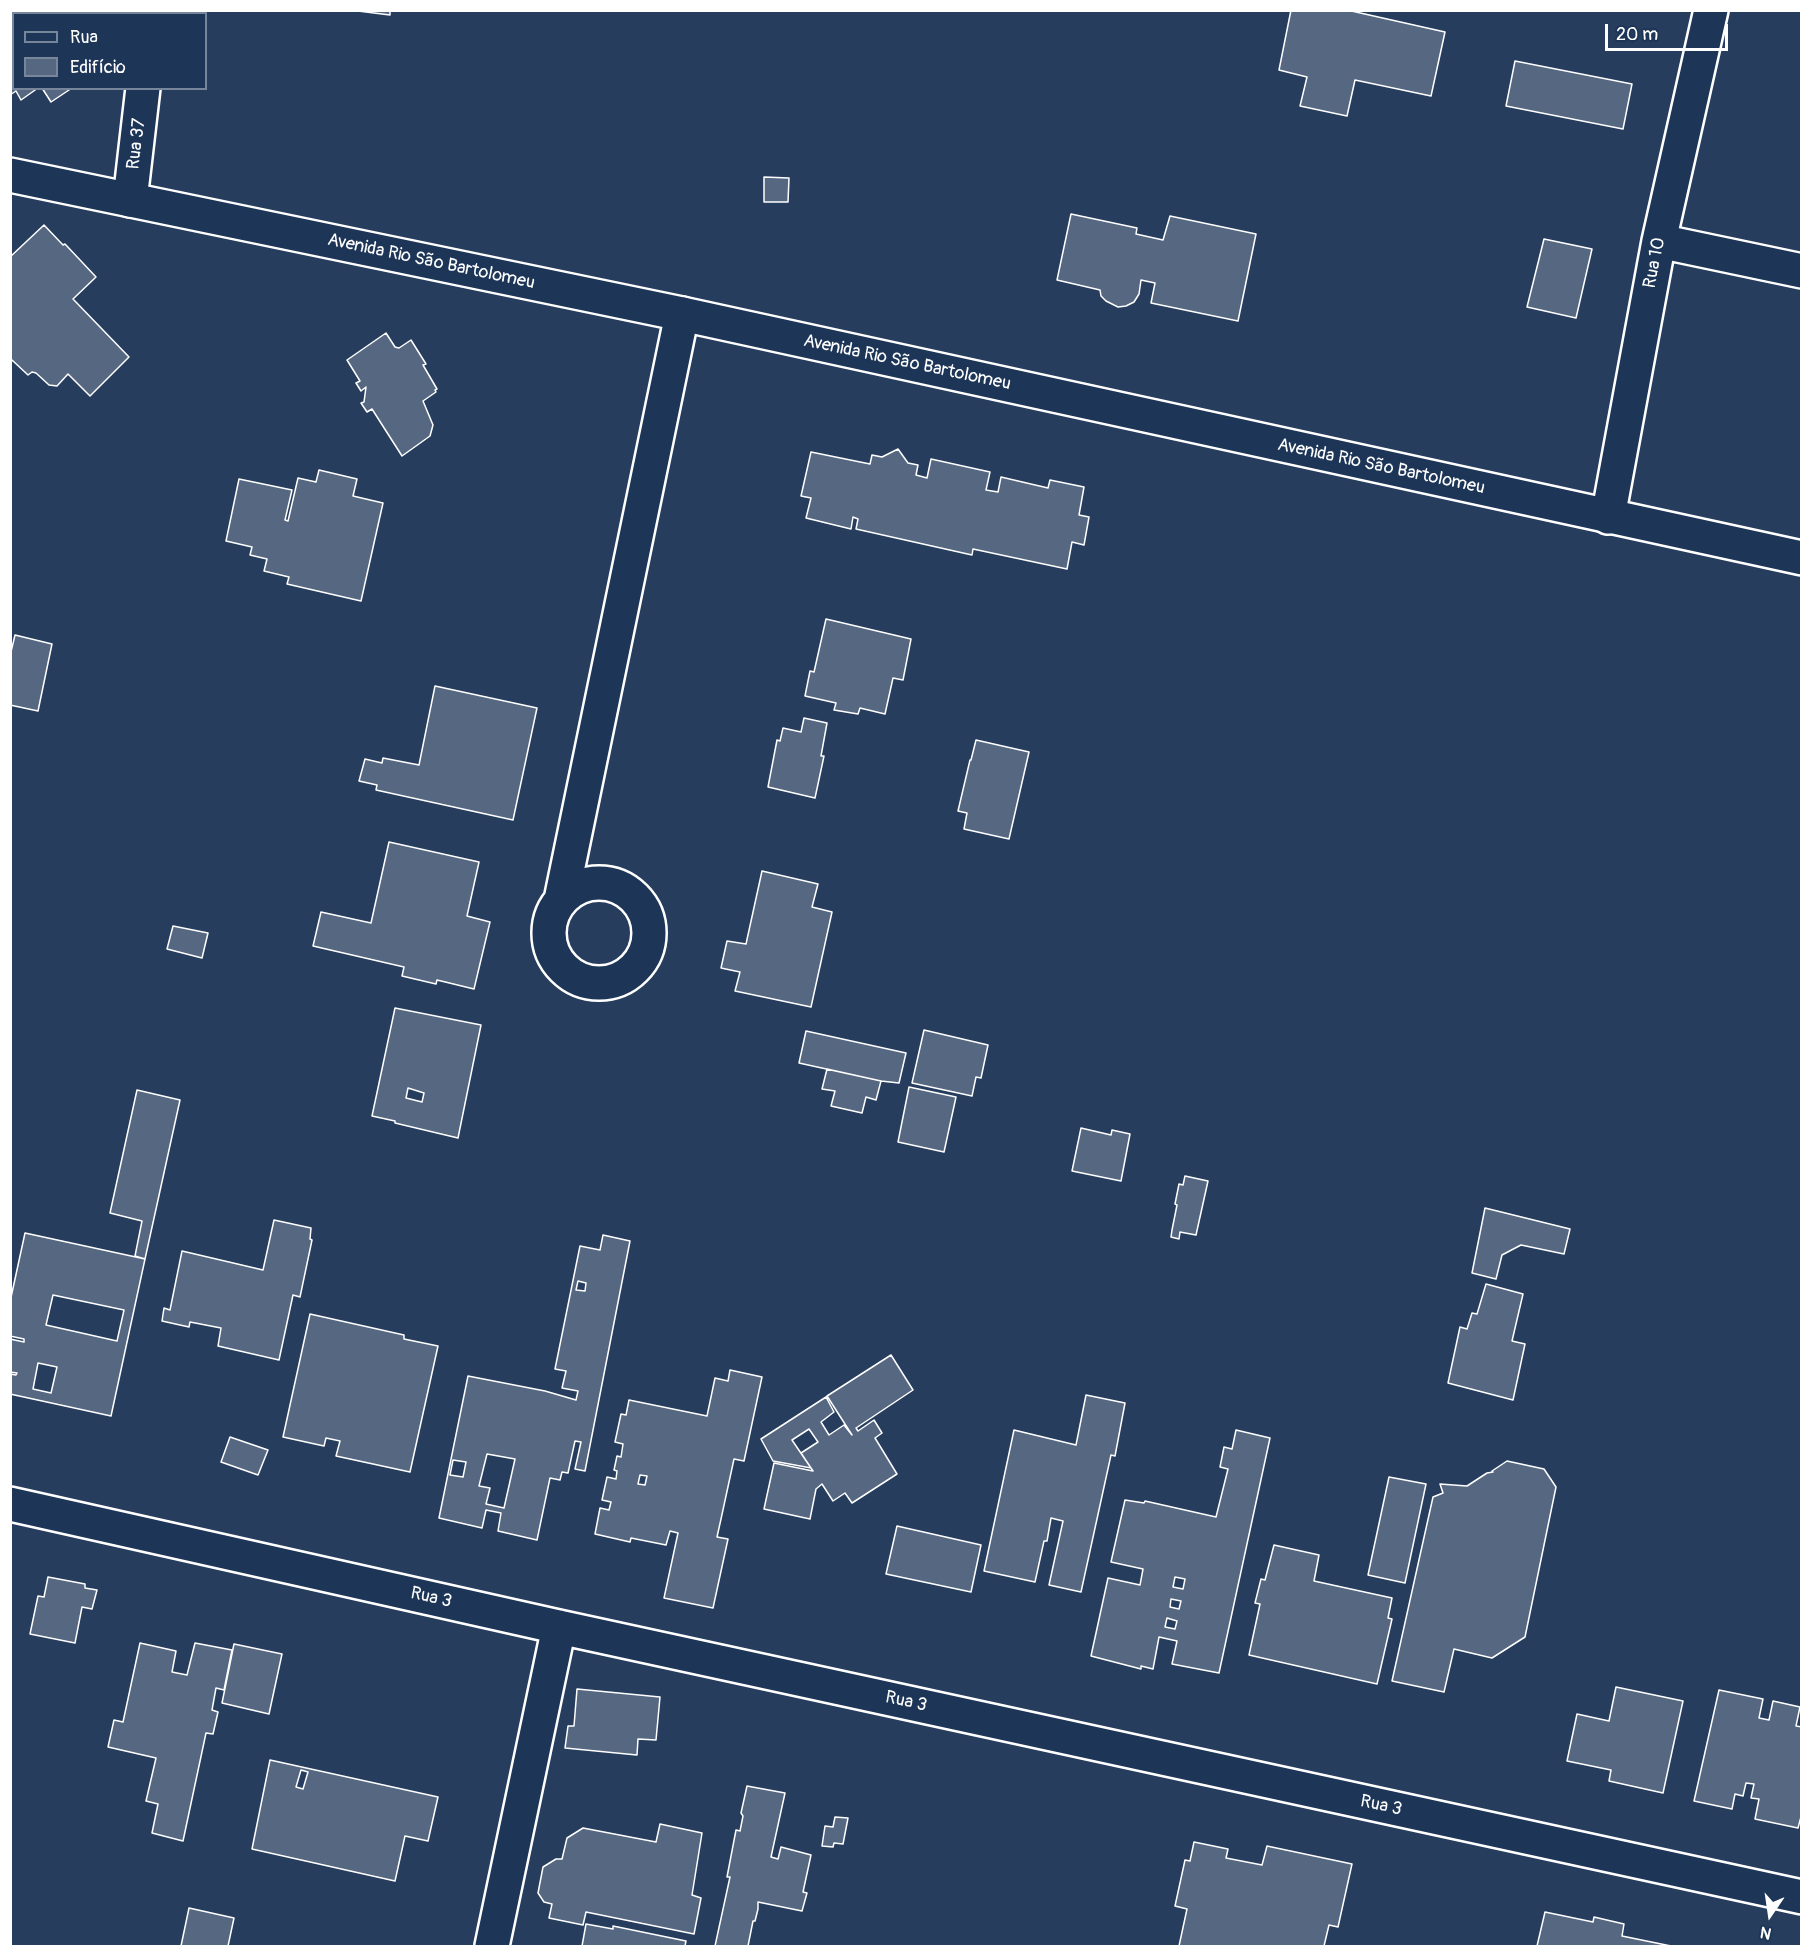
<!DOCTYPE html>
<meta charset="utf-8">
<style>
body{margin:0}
#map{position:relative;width:1812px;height:1957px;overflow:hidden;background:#263d5e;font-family:Pangolin,sans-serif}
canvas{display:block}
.frame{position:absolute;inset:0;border:12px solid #fff;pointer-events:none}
.legend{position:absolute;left:12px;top:12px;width:195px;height:78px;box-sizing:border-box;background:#1d3557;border:2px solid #77869a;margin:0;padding:8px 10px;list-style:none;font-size:18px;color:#fff}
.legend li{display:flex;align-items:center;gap:12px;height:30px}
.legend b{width:30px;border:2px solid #77869a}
.north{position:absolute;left:1740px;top:1885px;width:60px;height:60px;-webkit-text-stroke:4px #1d3557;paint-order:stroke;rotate:193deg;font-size:16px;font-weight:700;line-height:24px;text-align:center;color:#fff}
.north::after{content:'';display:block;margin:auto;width:21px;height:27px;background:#fff;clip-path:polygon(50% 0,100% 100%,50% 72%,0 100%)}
.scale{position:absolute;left:1605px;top:24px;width:123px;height:27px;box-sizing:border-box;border:3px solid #fff;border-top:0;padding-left:8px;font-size:18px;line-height:21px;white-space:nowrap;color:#fff;-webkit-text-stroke:4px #1d3557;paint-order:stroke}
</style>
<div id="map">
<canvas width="1812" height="1957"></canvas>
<div class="frame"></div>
<ul class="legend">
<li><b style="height:8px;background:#1d3557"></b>Rua</li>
<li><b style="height:16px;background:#556781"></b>Edifício</li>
</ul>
<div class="north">N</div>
<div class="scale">20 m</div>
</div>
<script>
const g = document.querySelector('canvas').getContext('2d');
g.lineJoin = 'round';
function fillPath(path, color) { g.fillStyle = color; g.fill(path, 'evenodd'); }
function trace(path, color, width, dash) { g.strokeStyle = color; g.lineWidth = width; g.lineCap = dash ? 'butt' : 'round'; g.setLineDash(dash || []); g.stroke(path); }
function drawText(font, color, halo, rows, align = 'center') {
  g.font = font + ' Pangolin,sans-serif'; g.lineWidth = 6; g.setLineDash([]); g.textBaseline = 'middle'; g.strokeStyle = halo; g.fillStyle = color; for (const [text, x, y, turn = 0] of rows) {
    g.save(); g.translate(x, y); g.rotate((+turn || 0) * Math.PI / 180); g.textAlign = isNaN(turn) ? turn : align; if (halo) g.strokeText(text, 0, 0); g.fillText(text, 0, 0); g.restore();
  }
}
const building = new Path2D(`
 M 10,10 L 55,10 L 51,14 L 14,14 L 14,88 L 38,88 L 21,100 L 16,91 L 10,95 Z
 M 350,10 L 390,10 L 390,15 Z
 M 1291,10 L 1347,10 L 1445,32 L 1431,96 L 1355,80 L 1347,116 L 1300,106 L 1307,77 L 1279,70 Z
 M 1515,61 L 1632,84 L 1623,129 L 1506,106 Z
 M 42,88 L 72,88 L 51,102 Z
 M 764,177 L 789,178 L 788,202 L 764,202 Z
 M 1071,214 L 1137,228 L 1136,234 L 1163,240 L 1170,216 L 1256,234 L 1238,321 L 1151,303 L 1155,283 L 1141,280 L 1139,294 L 1134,302 L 1126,306 L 1118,307 L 1106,301 L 1101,296 L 1100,290 L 1057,280 Z
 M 44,225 L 63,245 L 65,244 L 96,277 L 73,299 L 129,357 L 90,396 L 68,374 L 57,386 L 49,385 L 36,373 L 32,372 L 28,375 L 12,360 L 10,362 L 10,257 Z
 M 1544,239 L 1592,249 L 1576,318 L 1527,307 Z
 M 386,333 L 395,347 L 399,348 L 411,340 L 426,364 L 423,365 L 437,389 L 435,390 L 436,392 L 423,401 L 433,425 L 430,436 L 402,456 L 372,409 L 367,412 L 361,403 L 364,402 L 366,387 L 361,391 L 356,383 L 360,381 L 347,360 Z
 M 898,449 L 908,463 L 918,465 L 916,475 L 927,478 L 931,459 L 990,472 L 986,490 L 998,492 L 1001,477 L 1048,488 L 1050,480 L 1084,487 L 1079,515 L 1089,517 L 1084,545 L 1072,542 L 1067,569 L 973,549 L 972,555 L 856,529 L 858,519 L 853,517 L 851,529 L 806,518 L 811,498 L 801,496 L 811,452 L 870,464 L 872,455 L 882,457 Z
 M 319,470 L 357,479 L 353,496 L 383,503 L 361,601 L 287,584 L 289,577 L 264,571 L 267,559 L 250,555 L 252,547 L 226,541 L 239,479 L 292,490 L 285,520 L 288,521 L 298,478 L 316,482 Z
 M 826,619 L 911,639 L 903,680 L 893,678 L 885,714 L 860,708 L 858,714 L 834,710 L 836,703 L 805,696 L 810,671 L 814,672 Z
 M 15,635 L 52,644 L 38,711 L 10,705 L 10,656 Z
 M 435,686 L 537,708 L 513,820 L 376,790 L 377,785 L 359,781 L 365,759 L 382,763 L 383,758 L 419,765 Z
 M 804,718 L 827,723 L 821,756 L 824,756 L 815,798 L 768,787 L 777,740 L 780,741 L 783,728 L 801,732 Z
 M 976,740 L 1029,752 L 1009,839 L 964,829 L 967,813 L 958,811 L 970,760 L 971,760 Z
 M 389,842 L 479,862 L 467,916 L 490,922 L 474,989 L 437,980 L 436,984 L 402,976 L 404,967 L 313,946 L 321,912 L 371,923 Z
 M 762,871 L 818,884 L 812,907 L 832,912 L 811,1007 L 735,991 L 740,972 L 721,968 L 727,941 L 746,944 Z
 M 173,926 L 208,933 L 202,958 L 167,949 Z
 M 395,1008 L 481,1025 L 458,1138 L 395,1123 L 395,1121 L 372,1116 ZM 408,1088 L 424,1093 L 422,1102 L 406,1098 Z
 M 924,1030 L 988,1045 L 981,1078 L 976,1077 L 972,1096 L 912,1083 Z
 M 806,1031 L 906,1053 L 899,1083 L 881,1081 L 799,1063 Z
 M 827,1069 L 881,1081 L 876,1100 L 866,1097 L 862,1113 L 831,1106 L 835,1091 L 822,1089 Z
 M 909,1087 L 956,1097 L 944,1152 L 898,1142 Z
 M 137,1090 L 180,1100 L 145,1259 L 135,1256 L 142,1221 L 110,1213 Z
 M 1081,1128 L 1111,1135 L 1112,1130 L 1130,1134 L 1121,1181 L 1072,1171 Z
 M 1185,1176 L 1208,1181 L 1196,1235 L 1180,1232 L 1179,1239 L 1171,1237 L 1172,1230 L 1177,1205 L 1175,1204 L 1179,1184 L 1183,1185 Z
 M 1485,1208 L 1570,1229 L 1564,1254 L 1521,1245 L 1502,1255 L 1496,1279 L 1472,1273 Z
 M 274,1220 L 311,1228 L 310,1239 L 312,1240 L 300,1297 L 293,1295 L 279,1360 L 218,1346 L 221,1328 L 190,1322 L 189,1327 L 162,1321 L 164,1308 L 170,1310 L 182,1251 L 263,1270 Z
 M 25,1233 L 145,1259 L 111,1416 L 10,1394 L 10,1374 L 16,1375 L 17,1373 L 10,1372 L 10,1339 L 24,1342 L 24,1339 L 10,1336 L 10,1302 ZM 53,1295 L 124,1310 L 117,1341 L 46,1325 ZM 38,1363 L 57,1367 L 51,1393 L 33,1389 Z
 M 603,1235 L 630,1241 L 585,1471 L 575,1469 L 581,1442 L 575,1441 L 568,1473 L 562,1472 L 560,1480 L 550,1478 L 537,1540 L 498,1531 L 501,1513 L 486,1510 L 482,1528 L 439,1518 L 468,1376 L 545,1391 L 576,1400 L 578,1391 L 562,1388 L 566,1371 L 555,1369 L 580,1246 L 600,1250 ZM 578,1281 L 586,1283 L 585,1291 L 576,1290 ZM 487,1454 L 515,1459 L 504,1508 L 486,1504 L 490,1488 L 479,1486 ZM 453,1460 L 466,1462 L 463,1477 L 450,1475 Z
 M 1486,1284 L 1523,1294 L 1512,1341 L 1525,1344 L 1513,1400 L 1448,1383 L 1460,1327 L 1467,1329 L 1472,1313 L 1477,1314 Z
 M 310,1314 L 404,1335 L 404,1339 L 438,1346 L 410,1472 L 336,1456 L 340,1441 L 326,1438 L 324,1446 L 283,1437 Z
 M 891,1355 L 913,1390 L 856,1428 L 858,1431 L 874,1420 L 882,1433 L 875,1438 L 897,1474 L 852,1503 L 845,1493 L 833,1501 L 822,1484 L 816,1489 L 810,1519 L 764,1509 L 774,1463 L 813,1471 L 801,1453 L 818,1442 L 809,1429 L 792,1440 L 811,1468 L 773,1461 L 761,1439 L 826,1397 L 834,1412 L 821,1422 L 829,1435 L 844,1425 L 852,1435 L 827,1396 Z
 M 730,1370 L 762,1377 L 744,1461 L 734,1459 L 721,1519 L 717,1537 L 728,1539 L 713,1608 L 664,1598 L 678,1533 L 670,1531 L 666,1545 L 631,1538 L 630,1542 L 595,1534 L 600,1508 L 609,1510 L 611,1502 L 602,1500 L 607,1477 L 616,1479 L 617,1471 L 614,1470 L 617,1456 L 621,1457 L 623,1444 L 615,1442 L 621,1414 L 626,1415 L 629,1400 L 707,1416 L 715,1378 L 728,1381 ZM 640,1475 L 647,1476 L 645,1485 L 638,1484 Z
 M 1086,1395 L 1125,1403 L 1115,1456 L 1111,1455 L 1081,1592 L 1049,1585 L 1063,1521 L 1051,1518 L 1047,1541 L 1044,1541 L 1035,1582 L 984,1571 L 1014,1430 L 1076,1445 Z
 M 1236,1430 L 1270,1438 L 1219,1673 L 1172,1664 L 1177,1641 L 1159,1637 L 1153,1669 L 1141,1666 L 1141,1669 L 1091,1656 L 1108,1578 L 1140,1585 L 1143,1569 L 1111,1562 L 1125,1500 L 1144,1503 L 1145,1501 L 1216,1517 L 1228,1469 L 1220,1467 L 1224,1447 L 1232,1449 ZM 1175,1577 L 1185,1579 L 1183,1589 L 1173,1587 ZM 1171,1599 L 1181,1601 L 1179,1609 L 1170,1607 ZM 1167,1618 L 1177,1621 L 1175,1629 L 1165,1627 Z
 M 230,1437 L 268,1450 L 258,1475 L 221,1462 Z
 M 1507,1461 L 1544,1469 L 1556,1487 L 1525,1637 L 1492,1658 L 1454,1649 L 1444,1692 L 1392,1681 L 1433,1497 L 1443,1493 L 1440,1484 L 1467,1486 L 1487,1473 L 1493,1472 L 1492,1471 Z
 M 1389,1477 L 1426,1484 L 1405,1583 L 1368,1575 Z
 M 897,1526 L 981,1545 L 971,1592 L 886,1574 Z
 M 1274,1545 L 1319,1555 L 1314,1581 L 1392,1598 L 1388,1618 L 1392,1619 L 1377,1684 L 1249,1655 L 1260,1604 L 1255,1603 L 1261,1579 L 1265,1580 Z
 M 48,1577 L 85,1584 L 85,1588 L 97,1590 L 92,1609 L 82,1607 L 75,1643 L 30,1634 L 38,1596 L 44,1597 Z
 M 140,1643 L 176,1651 L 172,1672 L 187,1675 L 195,1643 L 232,1650 L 224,1690 L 216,1688 L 212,1710 L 218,1712 L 213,1734 L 206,1733 L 183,1841 L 152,1833 L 158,1804 L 146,1801 L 156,1758 L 108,1747 L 114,1720 L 123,1722 Z
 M 234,1644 L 282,1654 L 269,1714 L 222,1703 Z
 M 1616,1687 L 1683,1701 L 1663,1793 L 1609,1781 L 1611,1770 L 1567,1761 L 1577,1714 L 1609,1721 Z
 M 577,1689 L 660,1697 L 656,1740 L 638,1739 L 637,1755 L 565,1748 L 568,1726 L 574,1726 Z
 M 1719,1690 L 1763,1699 L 1759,1718 L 1769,1720 L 1773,1701 L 1800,1707 L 1796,1726 L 1802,1727 L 1802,1813 L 1798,1828 L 1755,1819 L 1759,1799 L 1751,1798 L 1754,1784 L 1746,1783 L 1743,1796 L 1735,1794 L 1732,1809 L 1694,1801 Z
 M 270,1760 L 438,1797 L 428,1841 L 405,1836 L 395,1881 L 252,1849 ZM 301,1770 L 308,1772 L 303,1789 L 296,1787 Z
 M 747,1786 L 785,1793 L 771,1857 L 778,1859 L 781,1847 L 811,1855 L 803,1892 L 807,1893 L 802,1911 L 758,1902 L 758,1909 L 755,1921 L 753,1921 L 748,1946 L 715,1946 L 730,1877 L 727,1877 L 736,1830 L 740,1831 L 743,1816 L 741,1813 Z
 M 835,1817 L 848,1818 L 843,1844 L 834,1843 L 833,1847 L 822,1846 L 825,1826 L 833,1827 Z
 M 660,1824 L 702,1833 L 692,1895 L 701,1898 L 694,1934 L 586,1912 L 583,1925 L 549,1918 L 552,1904 L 544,1902 L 538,1893 L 543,1867 L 556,1859 L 562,1859 L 567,1838 L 583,1828 L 656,1842 Z
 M 1194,1842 L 1228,1849 L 1226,1858 L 1262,1865 L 1267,1846 L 1352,1864 L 1338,1927 L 1329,1925 L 1324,1946 L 1179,1946 L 1187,1909 L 1175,1906 L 1185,1860 L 1190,1861 Z
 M 189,1908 L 234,1918 L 228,1946 L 181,1946 Z
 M 1545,1912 L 1593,1922 L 1594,1917 L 1624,1924 L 1622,1936 L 1671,1946 L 1537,1946 Z
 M 586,1924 L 613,1929 L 613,1926 L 686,1941 L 685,1946 L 582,1946 Z`);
const street = new Path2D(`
 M 141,10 L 141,14
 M 130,200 L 143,88
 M 1659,241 L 1802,271
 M 1608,517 L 1659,241 L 1711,10
 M549 933a50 50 0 1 1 100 0a50 50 0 1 1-100 0Z
 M 561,900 L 682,314
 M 10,1504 L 559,1627 L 1802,1897
 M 492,1946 L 559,1627`);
const secondary = new Path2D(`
 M 10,175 L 682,314 L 1802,558`);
const streetNames = [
 ["Rua 37",137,144,-83],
 ["Avenida Rio São Bartolomeu",431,262,12],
 ["Rua 10",1655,263,-79],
 ["Avenida Rio São Bartolomeu",907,363,12],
 ["Avenida Rio São Bartolomeu",1381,467,12],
 ["Rua 3",431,1598,13],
 ["Rua 3",906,1702,12],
 ["Rua 3",1381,1806,12]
];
fillPath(building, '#556781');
trace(building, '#fff', 1.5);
trace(street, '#fff', 38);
trace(secondary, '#fff', 38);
trace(street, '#1d3557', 33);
trace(secondary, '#1d3557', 33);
drawText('18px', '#fff', '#1d3557', streetNames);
</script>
